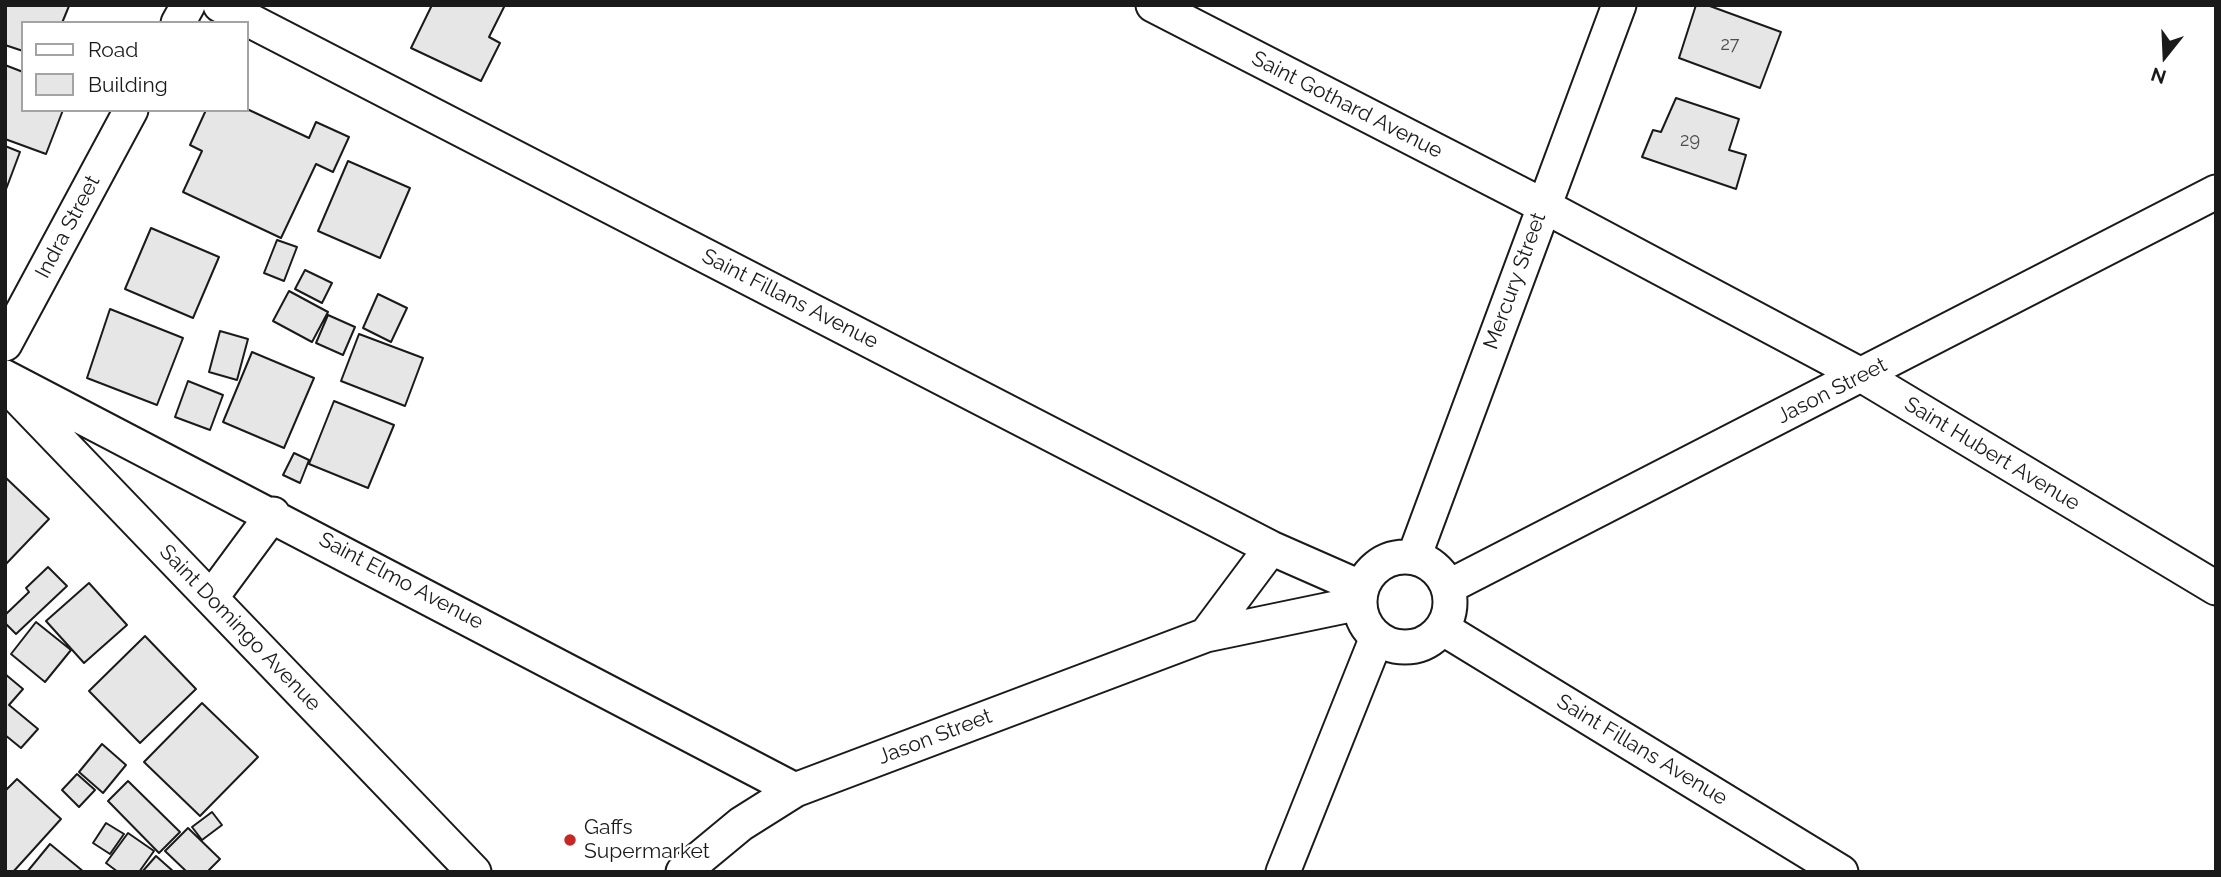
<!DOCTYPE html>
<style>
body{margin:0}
#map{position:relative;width:2221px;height:877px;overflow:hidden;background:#fff;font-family:Raleway,sans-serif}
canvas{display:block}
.frame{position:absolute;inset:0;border:7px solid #1a1a1a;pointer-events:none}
.legend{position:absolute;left:21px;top:21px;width:228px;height:91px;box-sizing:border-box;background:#fff;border:2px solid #a3a3a3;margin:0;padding:9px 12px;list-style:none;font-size:21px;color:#1a1a1a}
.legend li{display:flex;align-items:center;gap:14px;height:35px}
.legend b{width:35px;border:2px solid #a3a3a3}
.north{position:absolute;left:2130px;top:21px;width:70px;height:70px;-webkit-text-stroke:5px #fff;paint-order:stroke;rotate:198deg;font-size:19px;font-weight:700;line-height:28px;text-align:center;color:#1a1a1a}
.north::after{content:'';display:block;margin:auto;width:24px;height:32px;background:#1a1a1a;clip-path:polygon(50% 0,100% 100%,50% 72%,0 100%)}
</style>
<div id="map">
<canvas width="2221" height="877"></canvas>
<div class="frame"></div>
<ul class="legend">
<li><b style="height:9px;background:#fff"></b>Road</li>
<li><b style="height:19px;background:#e6e6e6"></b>Building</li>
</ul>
<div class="north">N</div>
</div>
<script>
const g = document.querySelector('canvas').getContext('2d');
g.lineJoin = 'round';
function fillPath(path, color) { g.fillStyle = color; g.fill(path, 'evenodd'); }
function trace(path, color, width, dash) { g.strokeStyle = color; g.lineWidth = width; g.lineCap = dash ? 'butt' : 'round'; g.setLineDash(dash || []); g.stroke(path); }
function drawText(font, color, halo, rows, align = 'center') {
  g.font = font + ' Raleway,sans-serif'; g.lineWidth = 5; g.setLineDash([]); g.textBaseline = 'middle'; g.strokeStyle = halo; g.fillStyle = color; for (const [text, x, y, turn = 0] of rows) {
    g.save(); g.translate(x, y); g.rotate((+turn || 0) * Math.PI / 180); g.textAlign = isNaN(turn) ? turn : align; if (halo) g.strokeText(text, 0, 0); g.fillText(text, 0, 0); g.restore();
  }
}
const building = new Path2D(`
 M 5,5 L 66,5 L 69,6 L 62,23 L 23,23 L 23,51 L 5,45 Z
 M 432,5 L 505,5 L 489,37 L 500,43 L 481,81 L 411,48 Z
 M 1696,5 L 1707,5 L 1781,32 L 1760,88 L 1679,58 Z
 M 5,65 L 23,72 L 23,110 L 63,110 L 46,154 L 5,139 Z
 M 1676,98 L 1739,119 L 1729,150 L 1746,155 L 1736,189 L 1642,157 L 1653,130 L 1661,132 Z
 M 247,109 L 309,138 L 316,122 L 349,137 L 333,172 L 316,164 L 281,238 L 183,192 L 202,151 L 190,145 L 206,110 Z
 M 5,146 L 20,152 L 5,192 Z
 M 348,161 L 410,188 L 380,258 L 318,231 Z
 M 151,228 L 219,257 L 193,318 L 125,289 Z
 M 277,240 L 297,247 L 284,281 L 264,273 Z
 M 305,270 L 332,283 L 322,303 L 295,289 Z
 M 289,291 L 328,312 L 312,342 L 273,321 Z
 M 378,294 L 407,308 L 391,342 L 363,328 Z
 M 110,309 L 183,338 L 157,405 L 87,378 Z
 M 328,315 L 355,327 L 343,355 L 316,343 Z
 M 220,331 L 248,339 L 237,380 L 209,372 Z
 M 359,334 L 423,358 L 405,406 L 341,381 Z
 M 252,352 L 314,378 L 284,448 L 223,422 Z
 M 188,381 L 223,395 L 210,430 L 175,417 Z
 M 334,401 L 394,425 L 368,488 L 309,464 Z
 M 294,453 L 309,460 L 300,483 L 283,475 Z
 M 5,477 L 49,519 L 5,565 Z
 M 48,567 L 67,586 L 16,634 L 5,623 L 5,615 L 29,592 L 26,588 Z
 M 89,583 L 127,625 L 84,663 L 46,621 Z
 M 36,622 L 71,650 L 45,682 L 11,654 Z
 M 145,636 L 196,689 L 140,743 L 89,691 Z
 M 5,674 L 23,689 L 9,705 L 38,729 L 21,748 L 5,735 Z
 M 202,703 L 258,757 L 200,816 L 144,762 Z
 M 102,744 L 126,765 L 103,793 L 79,772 Z
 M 77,774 L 95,790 L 79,807 L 62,790 Z
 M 17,779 L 61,819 L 13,872 L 5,872 L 5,791 Z
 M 128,781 L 180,832 L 159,853 L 108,801 Z
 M 212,812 L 222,825 L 202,840 L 192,827 Z
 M 106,823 L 124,834 L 110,854 L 93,843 Z
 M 188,828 L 220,859 L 209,870 L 211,872 L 187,872 L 165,851 Z
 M 128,833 L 154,851 L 139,872 L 118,872 L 106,863 Z
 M 50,844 L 84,872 L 27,872 Z
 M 156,856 L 174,872 L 142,872 Z`);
const minor = new Path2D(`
 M 220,5 L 1271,548 L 1362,588
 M 1153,5 L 1542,205 L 1863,376 L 2216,588
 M 178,23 L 188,5
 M 5,344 L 131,110
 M 5,377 L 795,790
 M 9,388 L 474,872
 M 1414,557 L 1619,5
 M1360 602a45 45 0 1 1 90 0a45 45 0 1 1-90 0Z
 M 1448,587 L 2216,192
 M 211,598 L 273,514
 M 1442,628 L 1841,872
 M 1206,635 L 1271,548
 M 683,872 L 741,824 L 795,790 L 1206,635 L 1360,603
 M 1283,872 L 1377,637`);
const markers = [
 [570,840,7,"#c62828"]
];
const numberNames = [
 ["27",1730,45],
 ["29",1690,141]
];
const streetNames = [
 ["Saint Gothard Avenue",1347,105,27],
 ["Indra Street",68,227,-62],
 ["Mercury Street",1515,281,-70],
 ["Saint Fillans Avenue",790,299,27],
 ["Jason Street",1832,391,-27],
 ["Saint Hubert Avenue",1992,454,31],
 ["Saint Elmo Avenue",401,581,28],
 ["Saint Domingo Avenue",240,628,46],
 ["Jason Street",935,737,-21],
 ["Saint Fillans Avenue",1642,750,31]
];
const poiNames = [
 ["Gaffs",584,828],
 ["Supermarket",584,852]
];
fillPath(building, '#e6e6e6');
trace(building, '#1a1a1a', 2);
trace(minor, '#1a1a1a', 37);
trace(minor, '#fff', 33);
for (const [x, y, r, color] of markers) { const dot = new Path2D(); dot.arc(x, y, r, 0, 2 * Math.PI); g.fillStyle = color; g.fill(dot); trace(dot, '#fff', 2.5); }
drawText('18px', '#4d4d4d', null, numberNames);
drawText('21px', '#1a1a1a', '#fff', streetNames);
drawText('21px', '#1a1a1a', '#fff', poiNames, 'left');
</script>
